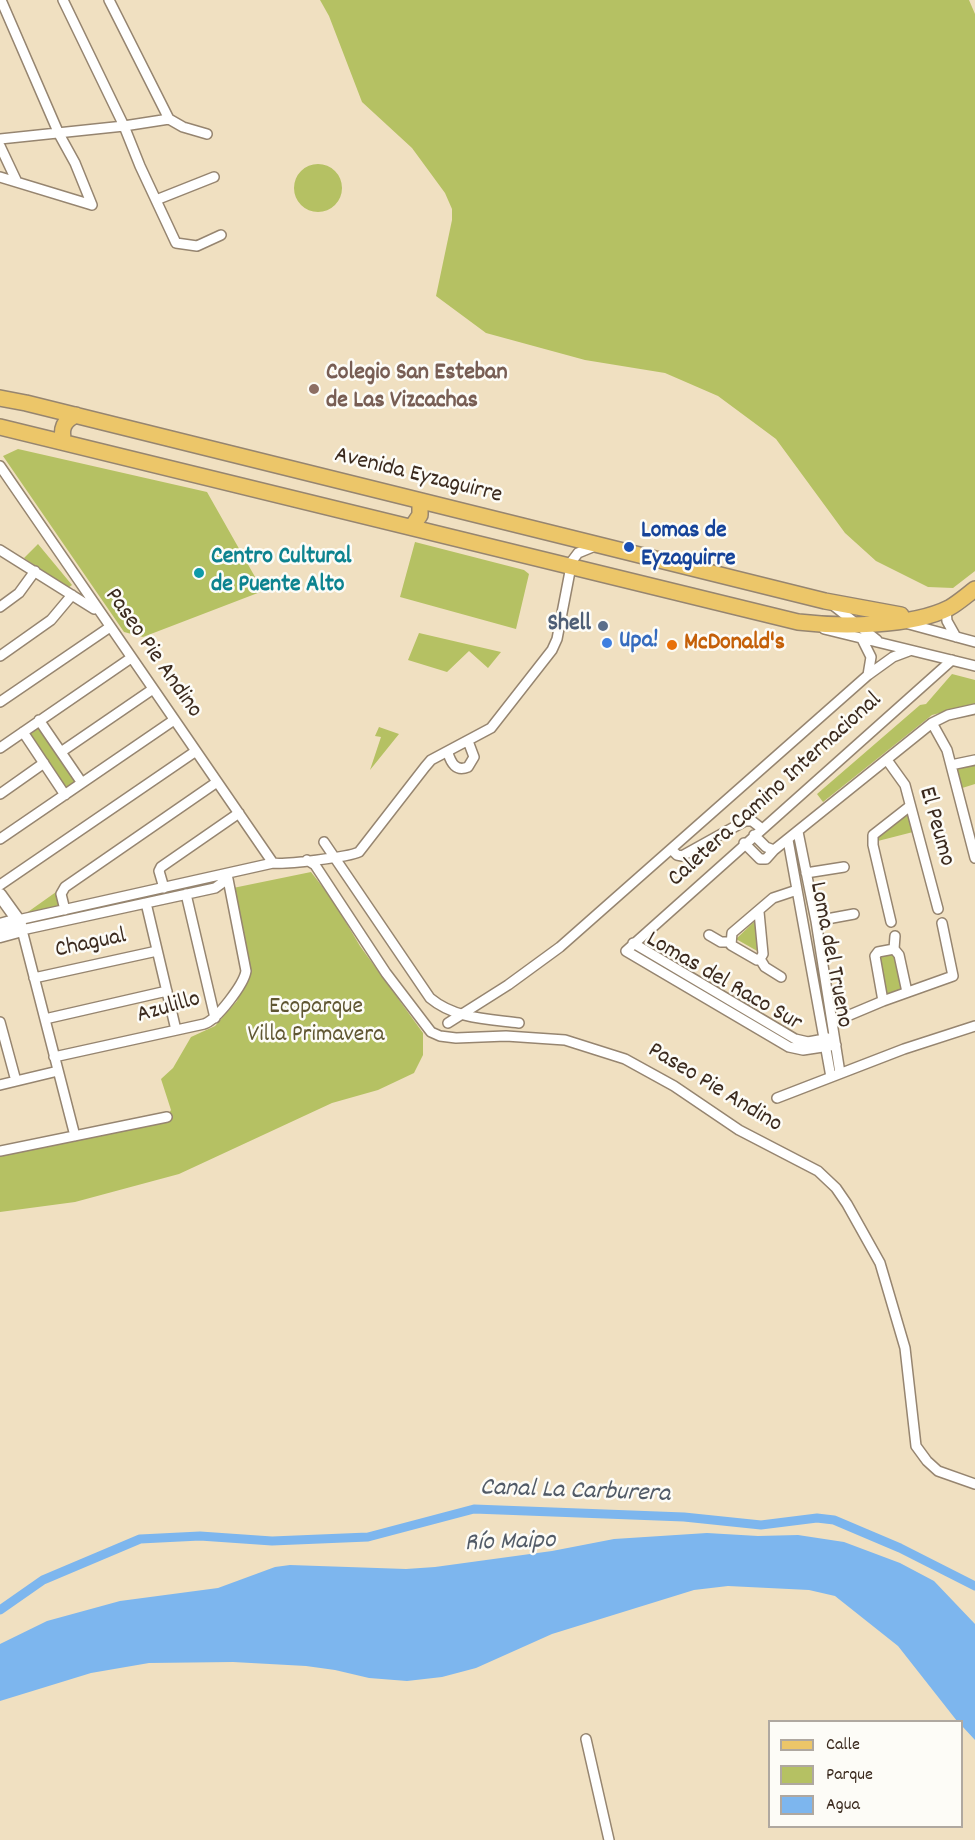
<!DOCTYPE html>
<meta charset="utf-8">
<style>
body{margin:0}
#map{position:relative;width:975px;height:1840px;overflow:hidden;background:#f0e0c1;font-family:Dekko,sans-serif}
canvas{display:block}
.legend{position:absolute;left:768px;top:1720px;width:195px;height:108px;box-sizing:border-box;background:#fdfcf7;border:2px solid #afa8a0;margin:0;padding:8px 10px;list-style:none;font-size:18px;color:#3b2a1e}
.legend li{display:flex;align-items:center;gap:12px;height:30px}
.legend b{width:30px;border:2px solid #afa8a0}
</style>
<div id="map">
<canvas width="975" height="1840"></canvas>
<ul class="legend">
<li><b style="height:8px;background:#ecc669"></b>Calle</li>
<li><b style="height:16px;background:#b5c163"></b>Parque</li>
<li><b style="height:16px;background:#7db6ee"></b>Agua</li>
</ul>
</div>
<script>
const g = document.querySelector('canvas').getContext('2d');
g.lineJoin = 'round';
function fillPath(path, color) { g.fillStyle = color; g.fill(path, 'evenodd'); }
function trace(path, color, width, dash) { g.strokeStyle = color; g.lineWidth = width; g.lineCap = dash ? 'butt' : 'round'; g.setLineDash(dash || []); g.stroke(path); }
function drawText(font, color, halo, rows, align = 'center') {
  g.font = font + ' Dekko,sans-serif'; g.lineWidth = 5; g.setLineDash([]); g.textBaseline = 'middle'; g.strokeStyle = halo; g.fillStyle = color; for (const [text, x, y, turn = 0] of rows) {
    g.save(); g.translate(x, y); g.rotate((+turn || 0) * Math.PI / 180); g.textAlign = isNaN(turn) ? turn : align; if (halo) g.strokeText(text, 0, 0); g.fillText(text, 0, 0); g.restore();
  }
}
const green = new Path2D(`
 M 320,0 L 969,0 L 975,14 L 975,571 L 953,588 L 928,587 L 876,561 L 845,533 L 776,439 L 718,396 L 665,373 L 585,360 L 486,333 L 436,296 L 452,220 L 452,209 L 445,193 L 412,148 L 362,102 L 329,16 Z
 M294 188a24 24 0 1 1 48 0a24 24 0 1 1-48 0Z
 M 18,449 L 207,492 L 263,591 L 143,637 L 124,632 L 3,456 Z
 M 415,542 L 524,570 L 529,574 L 516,629 L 400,597 Z
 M 38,544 L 72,585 L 68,588 L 24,558 Z
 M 419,633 L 501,652 L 488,668 L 469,651 L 447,672 L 408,660 Z
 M 952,674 L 975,680 L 975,704 L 932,715 L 823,802 L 817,794 L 920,705 L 926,704 Z
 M 39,724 L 79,782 L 66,791 L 26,732 Z
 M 379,727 L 399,734 L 370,770 L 381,737 L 375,736 Z
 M 975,765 L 975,784 L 959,789 L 955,774 L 958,766 Z
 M 904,814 L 909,814 L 913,832 L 874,842 L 874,839 Z
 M 311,872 L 332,899 L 360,946 L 423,1033 L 423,1055 L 414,1073 L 378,1090 L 332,1103 L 179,1174 L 75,1202 L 0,1212 L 0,1156 L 163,1123 L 171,1110 L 161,1079 L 173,1068 L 191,1037 L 215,1026 L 237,1001 L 250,969 L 233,888 Z
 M 56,892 L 60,907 L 26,917 L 25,914 Z
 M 757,919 L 759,952 L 736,939 Z
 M 894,952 L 904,991 L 886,997 L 878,955 Z`);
const water = new Path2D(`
 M 707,1533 L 758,1536 L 798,1535 L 844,1542 L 900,1563 L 934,1581 L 975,1624 L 975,1740 L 962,1726 L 962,1722 L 957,1721 L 898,1646 L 835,1596 L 809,1590 L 728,1586 L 694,1590 L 552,1634 L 476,1668 L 442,1677 L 407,1681 L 369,1678 L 335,1670 L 306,1666 L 233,1662 L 149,1663 L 91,1673 L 0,1701 L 0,1644 L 47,1621 L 120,1601 L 218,1588 L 275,1567 L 290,1565 L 406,1569 L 435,1567 L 552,1551 L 614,1539 Z`);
const canal = new Path2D(`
 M 0,1610 L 43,1580 L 140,1539 L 200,1536 L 272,1541 L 368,1537 L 474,1509 L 684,1517 L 761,1525 L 817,1518 L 834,1520 L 900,1548 L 975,1586`);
const minor = new Path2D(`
 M 1,0 L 59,134 L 75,163 L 92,205
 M 63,0 L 124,126 L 140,166 L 176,243 L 197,246 L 221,235
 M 109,0 L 169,119 L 183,127 L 207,134
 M 0,139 L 124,126 L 169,119
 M 0,146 L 17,182
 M 0,177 L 92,205
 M 156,200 L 214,177
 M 0,466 L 273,863
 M 0,550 L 94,609
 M 834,606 L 877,640
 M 0,607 L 19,593 L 35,571
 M 946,609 L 947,621 L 956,637
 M 905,623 L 975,642
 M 824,629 L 975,666
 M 862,639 L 871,657 L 868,675
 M 0,656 L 51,620 L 72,595
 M 0,702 L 110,627
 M 39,720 L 82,783
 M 932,723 L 947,750 L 975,858
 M 23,732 L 65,795
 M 0,748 L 131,658
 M 61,752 L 153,689
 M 448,753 C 451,763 456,772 468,767 L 474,757 L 468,741
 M 887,760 L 905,785 L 938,909
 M 951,765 L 975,760
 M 0,794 L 44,763
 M 798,832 L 816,921 L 840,1073
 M 754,835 L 766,847 L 774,850
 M 0,839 L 174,720
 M 788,840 L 831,1077
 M 324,842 L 430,998 C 455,1019 488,1019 519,1023
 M 744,843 L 760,859 L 766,859 L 774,850 L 932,723 L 948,715 L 975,709
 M 672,850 L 677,855 L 682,856 L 745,821 L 752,821 L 761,828
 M 307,860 L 315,865 L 386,973 L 431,1032 L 440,1036 L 456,1038 L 506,1036 L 565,1040 L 625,1059 L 674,1086 L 739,1130 L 818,1171 L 836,1188 L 847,1204 L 880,1263 L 905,1348 L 916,1446 L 927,1461 L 938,1471 L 975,1484
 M 806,873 L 844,867
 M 0,885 L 196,751
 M 164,888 L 159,871 L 161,867 L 239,813
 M 186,894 L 215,1018
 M 146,903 L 176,1030
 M 65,910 L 61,894 L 65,887 L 217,782
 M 759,912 L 763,954 L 760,959 L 757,960 L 731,945 L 732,933 L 773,898 L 797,890
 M 18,920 L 273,863 C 284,865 349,857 359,852 L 425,767 L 431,760 L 491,728 L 552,650 L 557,639 L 572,561 L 578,553 L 595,546
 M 816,921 L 854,914
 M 891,922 L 873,845 L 873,835 L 910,806
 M 942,923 L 953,976
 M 709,935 L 721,942 L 730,942
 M 895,936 L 894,949 L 899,955 L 907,992
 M 633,943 L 795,1039 L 808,1042 L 830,1038
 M 760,959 L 765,967 L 781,977
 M 34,978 L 157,951
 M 883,1001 L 875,956 L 878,952 L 894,949
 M 45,1019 L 167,991
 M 0,1022 L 16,1081
 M 833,1022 L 883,1001 L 953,976
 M 448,1023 L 508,985 L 560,947 L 868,675 L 893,657 L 909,651
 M 836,1045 L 803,1050 L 789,1047 L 626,951 L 952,660
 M 54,1057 L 204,1024 C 217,1020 244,984 246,971 L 227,874
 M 0,1085 L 58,1071
 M 777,1098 L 904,1049 L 975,1026
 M 75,1136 L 22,930 L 215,888 L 222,883 L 227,874
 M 0,1151 L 167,1117
 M 586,1739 L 609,1840`);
const tertiary = new Path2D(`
 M 0,895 L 18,920 L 22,930 L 0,936
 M 0,925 L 18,920`);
const primary = new Path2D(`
 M 0,398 L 26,403 L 825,601 L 901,615
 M 0,427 L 798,622 C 840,627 911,627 949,608 C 958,603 967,595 975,589
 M 64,442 C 60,429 64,420 76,415
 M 412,527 L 420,515 L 420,501`);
const markers = [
 [314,389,6,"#8d6e63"],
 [629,547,6,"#1a4fb4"],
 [199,573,6,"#0f9aa8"],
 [603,626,6,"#5c6f8a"],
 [607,643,6,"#3f7fe0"],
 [672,645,6,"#e8710a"]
];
const educationNames = [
 ["Colegio San Esteban",326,375],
 ["de Las Vizcachas",326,403]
];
const streetNames = [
 ["Avenida Eyzaguirre",418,477,14],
 ["Paseo Pie Andino",152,654,55],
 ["Caletera Camino Internacional",776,791,-42],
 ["El Peumo",935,827,74],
 ["Chagual",91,945,-12],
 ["Loma del Trueno",829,955,79],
 ["Lomas del Raco Sur",723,983,30],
 ["Azulillo",169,1009,-16],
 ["Paseo Pie Andino",714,1089,31]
];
const transitNames = [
 ["Lomas de",641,533],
 ["Eyzaguirre",641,561]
];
const cultureNames = [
 ["Centro Cultural",211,559],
 ["de Puente Alto",211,587]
];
const serviceNames = [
 ["Shell",591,626]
];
const shopNames = [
 ["Upa!",619,643]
];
const foodNames = [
 ["McDonald's",684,645]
];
const parkNames = [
 ["Ecoparque",316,1009],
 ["Villa Primavera",316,1037]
];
const waterNames = [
 ["Canal La Carburera",575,1493,2],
 ["Río Maipo",510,1544,-2]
];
fillPath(green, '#b5c163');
fillPath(water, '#7db6ee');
trace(canal, '#7db6ee', 9);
trace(minor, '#968570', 12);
trace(tertiary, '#968570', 15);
trace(primary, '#968570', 18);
trace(minor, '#fff', 9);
trace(tertiary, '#fff', 12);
trace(primary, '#ecc669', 15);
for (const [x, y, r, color] of markers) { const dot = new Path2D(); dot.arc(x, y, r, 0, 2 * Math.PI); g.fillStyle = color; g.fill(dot); trace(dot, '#fdfcf7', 2); }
drawText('bold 24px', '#785e54', '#fdfcf7', educationNames, 'left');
drawText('24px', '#3b2a1e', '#fdfcf7', streetNames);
drawText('bold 24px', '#164399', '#fdfcf7', transitNames, 'left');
drawText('bold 24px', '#0d838f', '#fdfcf7', cultureNames, 'left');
drawText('bold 24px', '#4e5e75', '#fdfcf7', serviceNames, 'right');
drawText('bold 24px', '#366cbe', '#fdfcf7', shopNames, 'left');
drawText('bold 24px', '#c56008', '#fdfcf7', foodNames, 'left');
drawText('24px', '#605733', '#fdfcf7', parkNames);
drawText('italic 26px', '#525b67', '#fdfcf7', waterNames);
</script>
